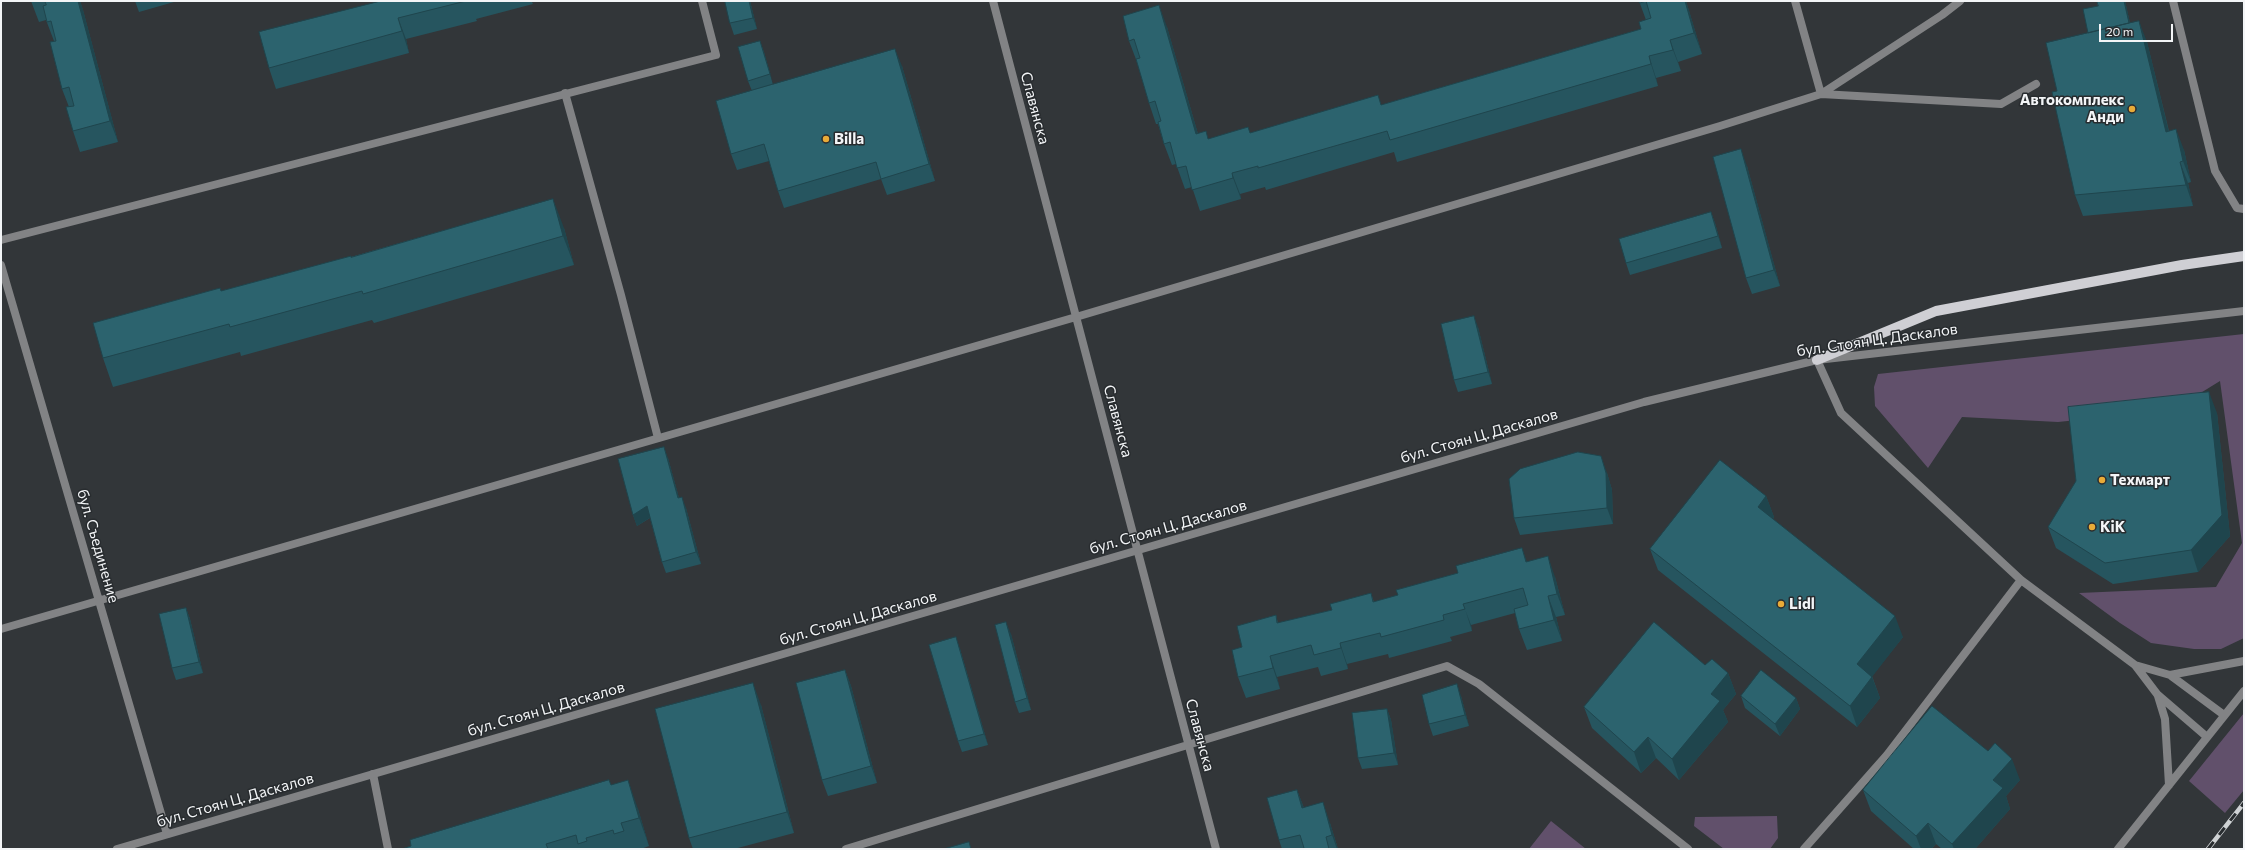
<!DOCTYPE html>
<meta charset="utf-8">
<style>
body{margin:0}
#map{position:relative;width:2245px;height:850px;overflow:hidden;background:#323639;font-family:Commissioner,sans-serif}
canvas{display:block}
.frame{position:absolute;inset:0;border:2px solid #f3f5f7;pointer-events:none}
.scale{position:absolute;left:2099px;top:24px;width:74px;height:18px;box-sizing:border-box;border:2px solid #f3f5f7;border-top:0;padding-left:5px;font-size:12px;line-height:14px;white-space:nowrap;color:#f3f5f7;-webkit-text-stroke:3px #282c2f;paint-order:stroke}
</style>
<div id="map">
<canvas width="2245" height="850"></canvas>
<div class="frame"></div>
<div class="scale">20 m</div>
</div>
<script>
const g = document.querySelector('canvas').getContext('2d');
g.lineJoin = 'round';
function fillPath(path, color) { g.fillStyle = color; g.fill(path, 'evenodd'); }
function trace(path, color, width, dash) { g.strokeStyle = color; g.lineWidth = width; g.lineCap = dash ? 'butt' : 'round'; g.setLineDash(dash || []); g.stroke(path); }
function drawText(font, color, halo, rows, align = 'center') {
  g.font = font + ' Commissioner,sans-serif'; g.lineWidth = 3; g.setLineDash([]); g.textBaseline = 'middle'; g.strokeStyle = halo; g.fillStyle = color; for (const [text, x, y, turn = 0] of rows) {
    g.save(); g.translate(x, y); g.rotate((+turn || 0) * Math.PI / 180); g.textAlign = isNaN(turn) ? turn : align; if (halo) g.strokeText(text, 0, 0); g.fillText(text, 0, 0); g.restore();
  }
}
const green = new Path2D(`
 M 2244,334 L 2244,638 L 2221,649 L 2194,649 L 2151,643 L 2120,623 L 2079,593 L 2216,587 L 2242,543 L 2220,381 L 2173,410 L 2058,422 L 1962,417 L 1928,468 L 1875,406 L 1874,387 L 1878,374 Z
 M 2244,713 L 2244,790 L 2225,813 L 2189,781 Z
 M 1777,816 L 1778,838 L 1770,849 L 1724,849 L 1694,826 L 1695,817 Z
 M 1551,821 L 1586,849 L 1529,849 Z`);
const minor = new Path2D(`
 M 993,1 L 1216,849
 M 1795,1 L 1821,94 L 2001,104 L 2036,84
 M 2173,1 L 2215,171 L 2237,208 L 2244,209
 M 565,93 L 621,295 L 658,438
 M 1,240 L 716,55 L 702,1
 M 1,265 L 167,834
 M 1817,360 L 1841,413 L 2021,580 L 2135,665 L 2157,694 L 2207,737
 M 1,629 L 1076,317 L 1720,126 L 1821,94 L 1942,15 L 1960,1
 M 2135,665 L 2170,675 L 2224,715
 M 2170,675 L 2244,661
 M 2158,696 L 2165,719 L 2169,785
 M 373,774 L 388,849
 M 846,849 L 1447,666 L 1479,684 L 1688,849
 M 1804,849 L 1887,755 L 2021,580
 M 2118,849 L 2244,691`);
const tertiary = new Path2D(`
 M 117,849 L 1644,402 L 1817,360 L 2244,311`);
const primary = new Path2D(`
 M 1817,360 L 1936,311 L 2182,265 L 2244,256`);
const rail = new Path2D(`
 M 2208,849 L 2244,803`);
const wall = new Path2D(`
 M 31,1 L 80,1 L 83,10 L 118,142 L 80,152 L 73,131 L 69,107 L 62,89 L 54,41 L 46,20 L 39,22 Z
 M 135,1 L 174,1 L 174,2 L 139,12 Z
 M 381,1 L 534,1 L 532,2 L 533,4 L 476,19 L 477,21 L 406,39 L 409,53 L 276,89 L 269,68 Z
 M 725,1 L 750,1 L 757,29 L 734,35 L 730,23 Z
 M 1639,1 L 1686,1 L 1690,14 L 1702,54 L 1678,62 L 1681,71 L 1656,78 L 1658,86 L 1397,162 L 1394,152 L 1266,190 L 1265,187 L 1240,194 L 1241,199 L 1200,211 L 1192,187 L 1185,189 L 1176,164 L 1172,165 L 1164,144 L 1158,124 L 1156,124 L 1149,103 L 1137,62 L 1129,41 L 1167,27 L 1198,134 L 1209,139 L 1250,133 L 1381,105 L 1641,29 L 1646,20 Z
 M 2097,1 L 2125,1 L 2130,23 L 2147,42 L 2169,131 L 2184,150 L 2191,182 L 2188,183 L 2193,206 L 2083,216 L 2075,195 L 2057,91 L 2088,33 L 2098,6 Z
 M 760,41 L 764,52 L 773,85 L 902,66 L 935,181 L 887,195 L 881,179 L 784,208 L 778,191 L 769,161 L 737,170 L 731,154 L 752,91 L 748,81 Z
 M 1747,166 L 1780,286 L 1752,294 L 1746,278 Z
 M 1711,212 L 1715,223 L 1722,248 L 1630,275 L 1626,263 Z
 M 564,228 L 574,265 L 374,323 L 372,320 L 241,356 L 240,352 L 113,387 L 103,358 L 222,291 L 351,257 Z
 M 1478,327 L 1492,384 L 1458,392 L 1454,380 Z
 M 2217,413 L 2230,536 L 2198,572 L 2113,584 L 2056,548 L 2048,527 Z
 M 668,458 L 679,498 L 686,508 L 701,564 L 666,573 L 662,562 L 650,518 L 637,526 L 633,515 Z
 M 1607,473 L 1612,490 L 1613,524 L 1520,535 L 1514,518 Z
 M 1766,496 L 1774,517 L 1773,519 L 1903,637 L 1872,676 L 1880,698 L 1857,727 L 1658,570 L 1650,549 Z
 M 1527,561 L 1555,577 L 1565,615 L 1556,617 L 1562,641 L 1527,650 L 1519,629 L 1515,613 L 1471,625 L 1472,631 L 1450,637 L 1452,641 L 1389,658 L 1388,654 L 1347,664 L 1348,669 L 1321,676 L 1318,667 L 1277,677 L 1280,689 L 1246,698 L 1238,677 L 1242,647 L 1276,615 L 1278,623 L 1332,610 L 1371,593 L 1374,602 Z
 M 186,608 L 190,619 L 203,673 L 176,680 L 172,668 Z
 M 1011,634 L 1031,710 L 1019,713 L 1015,702 Z
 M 960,649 L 988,745 L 962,752 L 958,741 Z
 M 1705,665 L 1728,673 L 1736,694 L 1723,710 L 1728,722 L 1679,780 L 1656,758 L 1641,773 L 1592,728 L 1584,707 Z
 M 845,670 L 851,686 L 877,783 L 828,796 L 822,780 Z
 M 1461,696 L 1469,726 L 1433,736 L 1429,724 Z
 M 1741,696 L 1796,698 L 1800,709 L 1780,736 L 1745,708 Z
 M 761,705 L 794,833 L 734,849 L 693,849 L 689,838 Z
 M 1387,709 L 1391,720 L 1398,765 L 1362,769 L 1358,758 Z
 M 2020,780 L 2006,796 L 2010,809 L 1975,849 L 1942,849 L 1936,844 L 1931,849 L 1914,849 L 1871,811 L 1863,790 Z
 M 611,785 L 638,809 L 649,846 L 641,849 L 402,849 Z
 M 1297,790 L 1304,808 L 1330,823 L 1338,849 L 1282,849 L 1279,840 Z`);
const shadedWall = new Path2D(`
 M 78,1 L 80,1 L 83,10 L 118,142 L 110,121 Z
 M 749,1 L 750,1 L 757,29 L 753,18 Z
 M 1685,1 L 1686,1 L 1690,14 L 1702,54 L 1694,33 Z
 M 2124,1 L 2125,1 L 2135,45 L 2131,33 Z
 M 1159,5 L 1167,27 L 1204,155 L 1196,134 Z
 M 398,18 L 406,39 L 409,53 L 402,31 Z
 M 2139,21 L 2147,42 L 2174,153 L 2166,132 Z
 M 1670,40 L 1678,62 L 1681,71 L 1673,50 Z
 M 760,41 L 764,52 L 774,86 L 770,74 Z
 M 895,49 L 902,66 L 935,181 L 929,164 Z
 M 1649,56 L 1656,78 L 1658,86 L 1651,64 Z
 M 2176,129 L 2184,150 L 2191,182 L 2183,161 Z
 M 1741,149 L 1747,166 L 1780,286 L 1774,270 Z
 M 2180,162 L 2188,183 L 2193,206 L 2186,185 Z
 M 1232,173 L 1240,194 L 1241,199 L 1233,178 Z
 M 553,199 L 564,228 L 574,265 L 563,236 Z
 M 1711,212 L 1715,223 L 1722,248 L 1718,236 Z
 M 1474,316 L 1478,327 L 1492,384 L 1488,372 Z
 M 2209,392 L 2217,413 L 2230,536 L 2198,572 L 2191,550 Z
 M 664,447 L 668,458 L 682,509 L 678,498 Z
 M 1601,456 L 1607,473 L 1612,490 L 1613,524 L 1607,508 Z
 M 1766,496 L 1774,517 L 1766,529 L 1758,507 Z
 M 682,497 L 686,508 L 701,564 L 696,552 Z
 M 647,506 L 651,517 L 637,526 L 633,515 Z
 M 1522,548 L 1530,570 L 1526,562 Z
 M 1548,556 L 1555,577 L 1565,615 L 1557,594 Z
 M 1548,596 L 1556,617 L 1562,641 L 1554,620 Z
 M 1463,604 L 1471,625 L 1472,631 L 1465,609 Z
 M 186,608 L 190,619 L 203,673 L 199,662 Z
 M 1895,616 L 1903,637 L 1865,686 L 1857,664 Z
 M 1006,622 L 1011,634 L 1031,710 L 1027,698 Z
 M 956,637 L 960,649 L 988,745 L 984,734 Z
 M 1340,643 L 1347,664 L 1348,669 L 1341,648 Z
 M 1270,656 L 1277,677 L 1280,689 L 1273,668 Z
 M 845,670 L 851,686 L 877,783 L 871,766 Z
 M 1728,673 L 1736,694 L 1723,710 L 1728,722 L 1679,780 L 1672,759 L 1711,694 Z
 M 1872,677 L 1880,698 L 1857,727 L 1850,706 Z
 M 753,683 L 761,705 L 794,833 L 787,812 Z
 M 1457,684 L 1461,696 L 1469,726 L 1465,715 Z
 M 1796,698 L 1800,709 L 1780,736 L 1775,724 Z
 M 1387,709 L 1391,720 L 1398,765 L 1394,753 Z
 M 1648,737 L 1656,758 L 1641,773 L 1634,752 Z
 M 2012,759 L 2020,780 L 2006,796 L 2010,809 L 1975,849 L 1954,849 L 1952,844 L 1993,780 Z
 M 628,780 L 638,809 L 649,846 L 639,818 Z
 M 1297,790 L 1305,811 L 1302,808 Z
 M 1323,802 L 1330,823 L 1338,849 L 1337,849 L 1332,835 Z
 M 1928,823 L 1936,844 L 1931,849 L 1921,849 L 1916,836 Z`);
const building = new Path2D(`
 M 45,1 L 78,1 L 110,121 L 73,131 L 66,107 L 74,106 L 69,87 L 62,89 L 50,42 L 56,41 L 51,21 L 47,22 L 43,6 L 46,5 Z
 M 381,1 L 466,1 L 398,18 L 402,31 L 269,68 L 259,32 Z
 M 725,1 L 749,1 L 753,18 L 730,23 Z
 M 1639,1 L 1685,1 L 1694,33 L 1670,40 L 1673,50 L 1649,56 L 1651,64 L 1390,140 L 1387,131 L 1258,168 L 1258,166 L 1232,173 L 1233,178 L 1192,190 L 1186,166 L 1177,168 L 1170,142 L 1164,144 L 1158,122 L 1161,121 L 1155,101 L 1149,103 L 1136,59 L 1140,58 L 1134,39 L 1129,41 L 1123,16 L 1159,5 L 1196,134 L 1206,131 L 1208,139 L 1248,127 L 1250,133 L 1378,95 L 1381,105 L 1641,29 L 1639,22 L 1651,18 L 1646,1 L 1640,3 Z
 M 2097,1 L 2124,1 L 2129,23 L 2088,33 L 2083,9 L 2098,6 Z
 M 2139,21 L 2166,132 L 2176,129 L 2183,161 L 2180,162 L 2186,185 L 2075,195 L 2052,92 L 2057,91 L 2046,43 Z
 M 760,41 L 770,74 L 748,81 L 738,47 Z
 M 895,49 L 929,164 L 881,179 L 876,162 L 778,191 L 764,144 L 731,154 L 716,101 Z
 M 1741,149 L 1774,270 L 1746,278 L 1713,157 Z
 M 553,199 L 563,236 L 363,294 L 362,291 L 230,327 L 229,324 L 103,358 L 93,323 L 220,288 L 221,291 L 351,256 L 351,257 Z
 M 1711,212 L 1718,236 L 1626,263 L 1619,239 Z
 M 1474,316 L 1488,372 L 1454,380 L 1441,324 Z
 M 2209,392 L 2222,515 L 2191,550 L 2105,563 L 2048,527 L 2076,481 L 2068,407 Z
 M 664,447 L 678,498 L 682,497 L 696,552 L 662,562 L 647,506 L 633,515 L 618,459 Z
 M 1578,452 L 1601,456 L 1606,473 L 1607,508 L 1514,518 L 1509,479 L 1520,469 Z
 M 1720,460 L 1766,496 L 1758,507 L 1895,616 L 1857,664 L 1872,677 L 1850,706 L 1650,549 Z
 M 1522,548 L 1526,562 L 1548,556 L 1557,594 L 1548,596 L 1554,620 L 1519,629 L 1514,609 L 1528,605 L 1523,588 L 1463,604 L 1465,609 L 1443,615 L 1444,620 L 1381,637 L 1380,633 L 1340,643 L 1341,648 L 1314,655 L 1311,645 L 1270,656 L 1273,668 L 1238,677 L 1232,650 L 1242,647 L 1237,626 L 1276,615 L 1277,623 L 1332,610 L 1330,604 L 1371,593 L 1373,602 L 1398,595 L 1396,590 L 1458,573 L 1456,566 Z
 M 186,608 L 199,662 L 172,668 L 159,614 Z
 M 1006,622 L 1027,698 L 1015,702 L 995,625 Z
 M 1654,622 L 1705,665 L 1712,659 L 1728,673 L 1711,694 L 1720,701 L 1672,759 L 1648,737 L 1634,752 L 1584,707 Z
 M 956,637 L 984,734 L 958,741 L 929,645 Z
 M 845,670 L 871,766 L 822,780 L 796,683 Z
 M 1761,670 L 1796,698 L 1775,724 L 1741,696 Z
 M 753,683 L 787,812 L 689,838 L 655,709 Z
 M 1457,684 L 1465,715 L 1429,724 L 1422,695 Z
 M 1932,706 L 1988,751 L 1995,743 L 2012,759 L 1993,780 L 2003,788 L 1952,844 L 1928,823 L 1916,836 L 1863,790 Z
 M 1387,709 L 1394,753 L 1358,758 L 1352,713 Z
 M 609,780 L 611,785 L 628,780 L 639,818 L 621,823 L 624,831 L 614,834 L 613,830 L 586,838 L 587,841 L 578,844 L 576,835 L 546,844 L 548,849 L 402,849 L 411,846 L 410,840 Z
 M 1297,790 L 1302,808 L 1323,802 L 1332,835 L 1326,837 L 1329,849 L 1301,849 L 1304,848 L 1300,835 L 1279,840 L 1267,798 Z
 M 969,842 L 971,849 L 944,849 Z`);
const markers = [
 [2132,109,4,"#e9ab38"],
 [826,139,4,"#e9ab38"],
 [2102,480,4,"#e9ab38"],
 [2092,527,4,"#e9ab38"],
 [1781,604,4,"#e9ab38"]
];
const poiNames = [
 ["Автокомплекс",2124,100,"right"],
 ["Анди",2124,117,"right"],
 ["Billa",834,139],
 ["Техмарт",2110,480],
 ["KiK",2100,527],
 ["Lidl",1789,604]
];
const streetNames = [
 ["Славянска",1035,108,75],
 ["бул. Стоян Ц. Даскалов",1877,340,-8],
 ["Славянска",1118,421,75],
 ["бул. Стоян Ц. Даскалов",1479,436,-16],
 ["бул. Стоян Ц. Даскалов",1168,527,-16],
 ["бул. Съединение",98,546,74],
 ["бул. Стоян Ц. Даскалов",858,618,-16],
 ["бул. Стоян Ц. Даскалов",546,709,-16],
 ["Славянска",1200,735,75],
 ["бул. Стоян Ц. Даскалов",235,800,-16]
];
fillPath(green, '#61506b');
trace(minor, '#828385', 8);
trace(tertiary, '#828385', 8);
trace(primary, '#cfcfd4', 10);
trace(rail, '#cfd2d4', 4.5);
trace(rail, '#282c2f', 3, [9]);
fillPath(wall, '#26555f');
fillPath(shadedWall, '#1f454d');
fillPath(building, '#2c636e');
trace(building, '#1f454d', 1);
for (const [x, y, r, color] of markers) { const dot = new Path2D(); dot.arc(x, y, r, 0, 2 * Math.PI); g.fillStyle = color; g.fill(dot); trace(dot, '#282c2f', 1.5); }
drawText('bold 15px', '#f3f5f7', '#282c2f', poiNames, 'left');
drawText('15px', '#f3f5f7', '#282c2f', streetNames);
</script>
